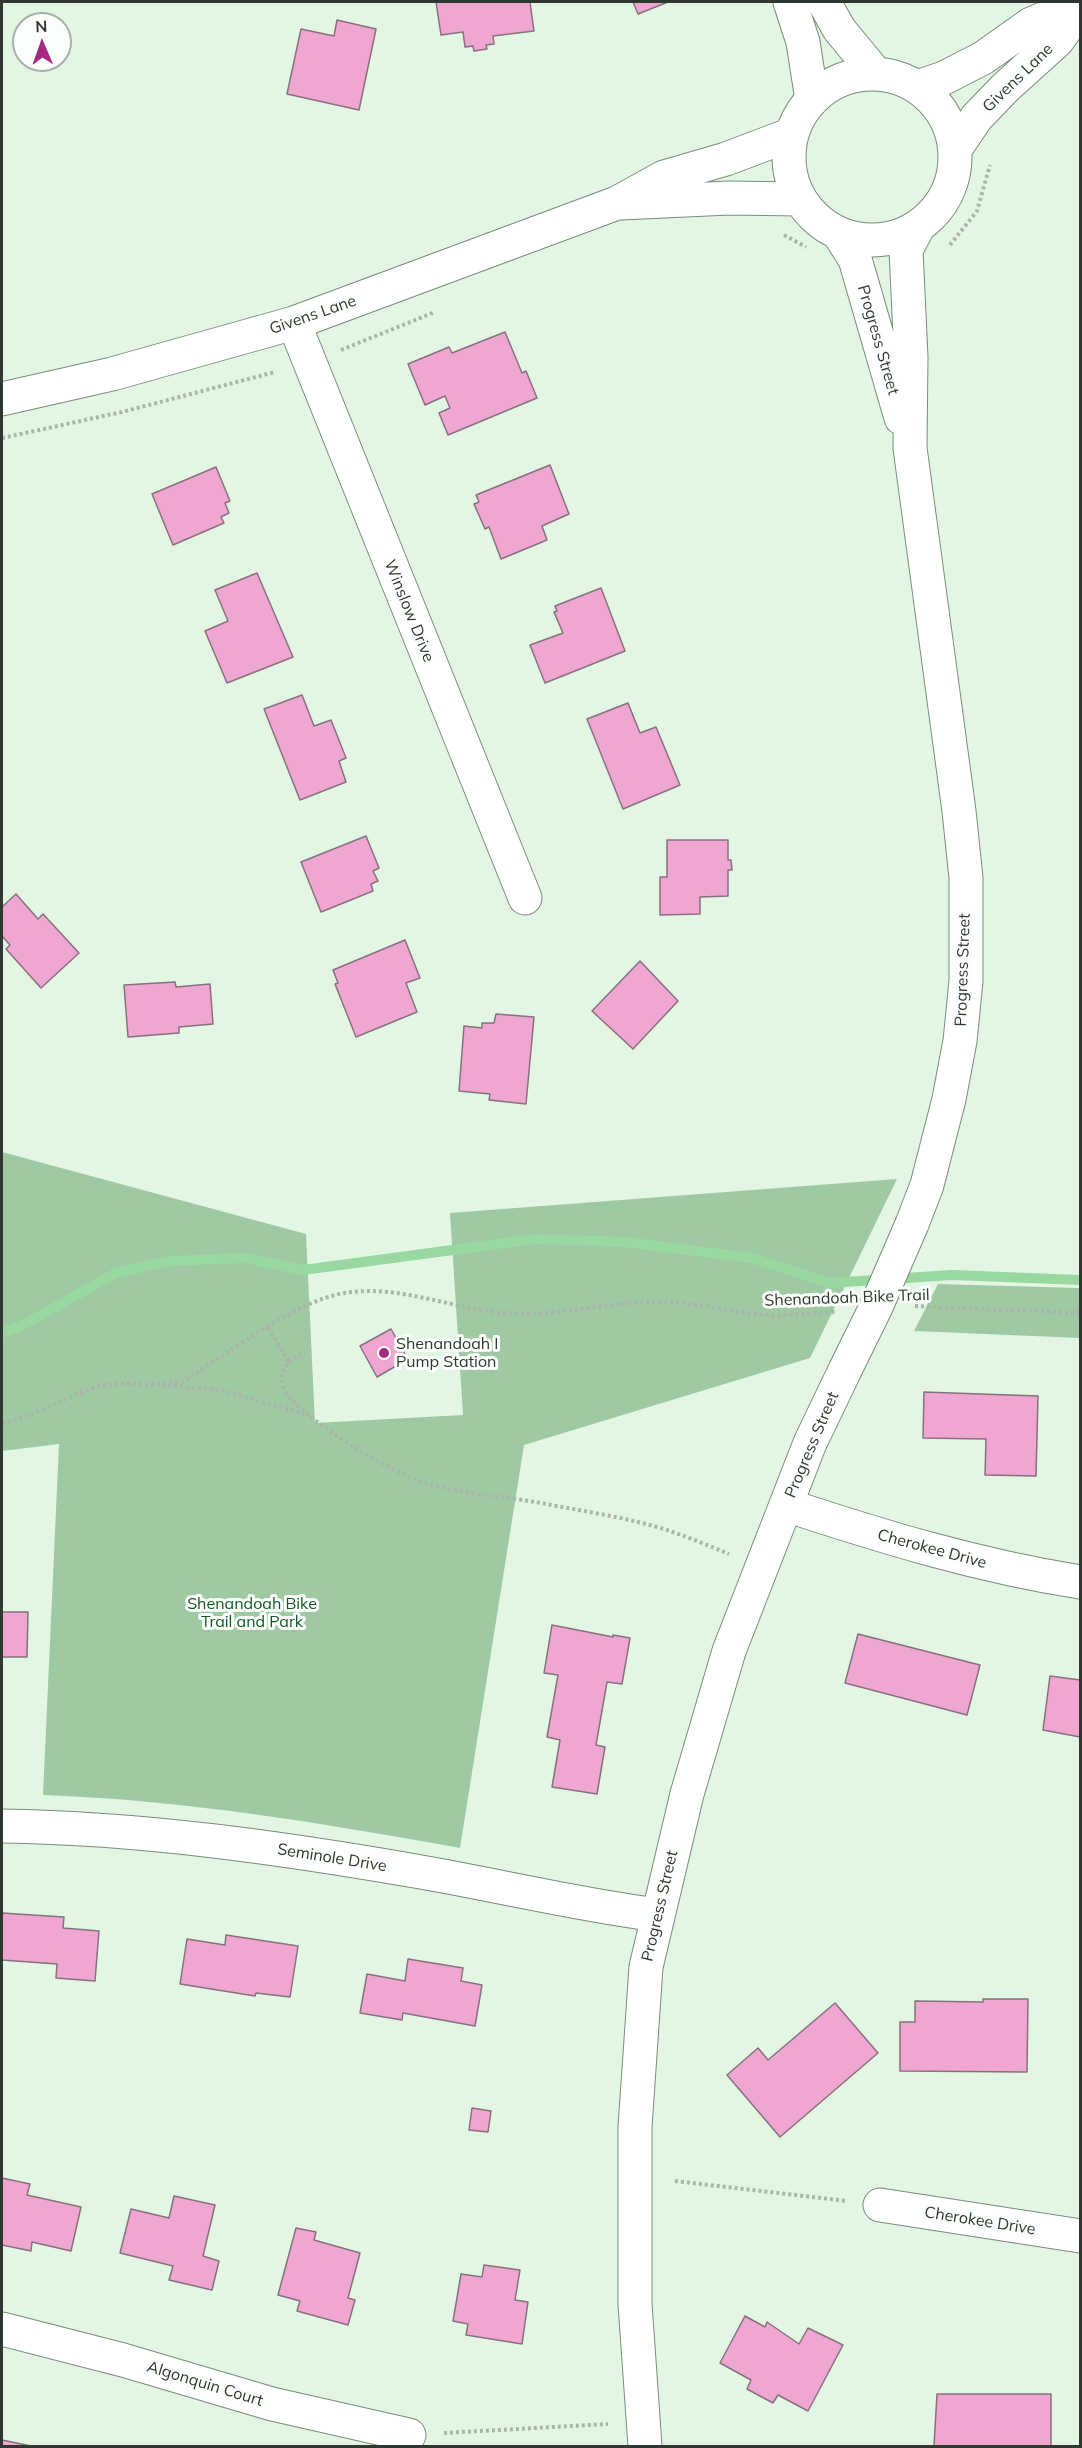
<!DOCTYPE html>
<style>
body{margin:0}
#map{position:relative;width:1082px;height:2448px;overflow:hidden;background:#e3f6e4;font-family:Mulish,sans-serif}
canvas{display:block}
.frame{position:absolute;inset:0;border:3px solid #2f3730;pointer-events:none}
.north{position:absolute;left:12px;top:12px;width:60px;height:60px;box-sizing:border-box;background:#fbfffb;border:2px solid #a9afaa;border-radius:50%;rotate:358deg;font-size:16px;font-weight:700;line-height:24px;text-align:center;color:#2f3730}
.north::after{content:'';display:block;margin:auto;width:21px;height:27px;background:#a42a7f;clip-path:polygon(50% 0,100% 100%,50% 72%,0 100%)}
</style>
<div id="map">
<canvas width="1082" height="2448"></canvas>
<div class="frame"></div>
<div class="north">N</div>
</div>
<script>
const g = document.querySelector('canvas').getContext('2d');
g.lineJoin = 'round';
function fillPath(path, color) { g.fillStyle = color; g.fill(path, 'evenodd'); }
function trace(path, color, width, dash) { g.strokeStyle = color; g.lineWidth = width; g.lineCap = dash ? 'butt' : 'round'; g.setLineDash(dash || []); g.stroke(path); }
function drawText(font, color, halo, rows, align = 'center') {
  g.font = font + ' Mulish,sans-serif'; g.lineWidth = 6; g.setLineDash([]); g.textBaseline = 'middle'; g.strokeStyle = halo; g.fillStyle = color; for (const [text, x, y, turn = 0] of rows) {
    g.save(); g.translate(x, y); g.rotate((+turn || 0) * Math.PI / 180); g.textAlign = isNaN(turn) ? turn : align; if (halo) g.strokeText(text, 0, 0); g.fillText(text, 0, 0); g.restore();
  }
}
const green = new Path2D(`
 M 2,1152 L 306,1234 L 315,1423 L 463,1415 L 450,1213 L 897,1179 L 810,1358 L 524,1445 L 460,1848 C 322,1823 184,1800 43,1795 L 59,1444 L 2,1451 Z
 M 938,1284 L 1080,1288 L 1080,1338 L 914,1331 Z`);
const stream = new Path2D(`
 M 2,1333 L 21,1326 L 116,1273 L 169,1261 L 246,1258 L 303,1270 L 535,1239 L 625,1242 L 752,1258 L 829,1283 L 952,1275 L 1080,1280`);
const building = new Path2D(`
 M 436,2 L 530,2 L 534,31 L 493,36 L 494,44 L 486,45 L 487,49 L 474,51 L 473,46 L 465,47 L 463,32 L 441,35 Z
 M 633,2 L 668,2 L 638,14 Z
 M 337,20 L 376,29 L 359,110 L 287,94 L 301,29 L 334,36 Z
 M 505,332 L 522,373 L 526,371 L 537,398 L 448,435 L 439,413 L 450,408 L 445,396 L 425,405 L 408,364 L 449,347 L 452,353 Z
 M 550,465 L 569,514 L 542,526 L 547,540 L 501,559 L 489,527 L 485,529 L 474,504 L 479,502 L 476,495 Z
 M 216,467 L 230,501 L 225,503 L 229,513 L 221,517 L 224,523 L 173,545 L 152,494 Z
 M 257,573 L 293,657 L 227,683 L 205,631 L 228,621 L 215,590 Z
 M 601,588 L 625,651 L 545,683 L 530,645 L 563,633 L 554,612 L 557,611 L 555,606 Z
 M 302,695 L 314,726 L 331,720 L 346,758 L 339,761 L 346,782 L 300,800 L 264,709 Z
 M 628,703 L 640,733 L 656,727 L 680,785 L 623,809 L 587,719 Z
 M 366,836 L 379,868 L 373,871 L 378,881 L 371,884 L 373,891 L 321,912 L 301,862 Z
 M 667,840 L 728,840 L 728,860 L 731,860 L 732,870 L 728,870 L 728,896 L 700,897 L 700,914 L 660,915 L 660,877 L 667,877 Z
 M 16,894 L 38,919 L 43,914 L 79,953 L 41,988 L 6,949 L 10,945 L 2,936 L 2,907 Z
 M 405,940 L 420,978 L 406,983 L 417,1012 L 356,1037 L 335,984 L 338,983 L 333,970 Z
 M 640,961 L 678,1001 L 633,1049 L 592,1011 Z
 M 175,982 L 176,987 L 210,984 L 213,1024 L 179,1027 L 179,1033 L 128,1037 L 124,985 Z
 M 496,1014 L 534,1017 L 526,1104 L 489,1100 L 490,1094 L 459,1091 L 464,1026 L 482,1028 L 482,1023 L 494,1023 Z
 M 391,1329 L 408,1359 L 377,1377 L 360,1346 Z
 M 924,1392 L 1038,1396 L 1036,1476 L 985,1475 L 986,1439 L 923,1438 Z
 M 2,1612 L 28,1612 L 27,1657 L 2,1657 Z
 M 552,1625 L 613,1637 L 613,1635 L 630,1638 L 622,1684 L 607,1682 L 596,1745 L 605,1747 L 597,1794 L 552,1787 L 560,1740 L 547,1737 L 558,1675 L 544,1673 Z
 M 858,1634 L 980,1665 L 967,1715 L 845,1683 Z
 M 1050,1676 L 1080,1680 L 1080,1737 L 1043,1730 Z
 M 2,1913 L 64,1917 L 63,1928 L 99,1931 L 95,1981 L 56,1978 L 57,1964 L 2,1960 Z
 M 226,1935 L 298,1946 L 290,1997 L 256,1993 L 255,1996 L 180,1984 L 187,1939 L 225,1945 Z
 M 408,1959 L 463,1968 L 461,1981 L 482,1985 L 475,2026 L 403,2013 L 402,2020 L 360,2013 L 367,1974 L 405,1981 Z
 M 983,1999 L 1028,1999 L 1027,2072 L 900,2071 L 900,2022 L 915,2022 L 915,2001 L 983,2002 Z
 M 835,2003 L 878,2053 L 780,2137 L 727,2075 L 758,2048 L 768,2060 Z
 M 472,2108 L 491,2111 L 488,2132 L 469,2130 Z
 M 2,2178 L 30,2184 L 27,2195 L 81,2207 L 71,2251 L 32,2242 L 31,2251 L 2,2245 Z
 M 174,2196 L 215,2205 L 203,2256 L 219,2261 L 212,2290 L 169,2280 L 173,2266 L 120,2253 L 131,2209 L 169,2218 Z
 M 296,2228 L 316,2232 L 314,2240 L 360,2253 L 348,2298 L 355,2300 L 348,2325 L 297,2311 L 300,2301 L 278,2295 Z
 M 484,2265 L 520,2270 L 515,2300 L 528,2302 L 522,2344 L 466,2335 L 468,2324 L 453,2321 L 461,2274 L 482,2277 Z
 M 745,2316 L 765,2327 L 767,2322 L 799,2344 L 808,2328 L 843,2345 L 808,2411 L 778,2395 L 773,2403 L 747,2389 L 751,2380 L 720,2363 Z
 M 937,2394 L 1051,2394 L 1051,2446 L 934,2446 Z
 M 2,2440 L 31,2446 L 2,2446 Z`);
const path = new Path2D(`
 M 784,235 L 806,247
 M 950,245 L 977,211 L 990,165
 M 341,350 L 435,312
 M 2,438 L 122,412 L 275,372
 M 915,1306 L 1080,1313
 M 268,1328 L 289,1362 C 282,1371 279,1381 285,1391 C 299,1417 391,1472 420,1481 C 459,1494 501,1496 541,1503 C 581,1511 631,1518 670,1531 C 690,1538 710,1546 729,1554
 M 289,1362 L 305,1352
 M 162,1385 L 221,1390 L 304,1414
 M 2,1423 C 35,1417 64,1397 97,1387 C 125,1379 156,1389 184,1381 C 225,1355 280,1313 325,1298 C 386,1277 448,1310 509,1313 C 561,1317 612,1300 664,1302 C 699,1303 733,1313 768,1315 C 790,1316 813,1313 836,1312
 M 675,2181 L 847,2201
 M 444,2433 L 608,2424`);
const minor = new Path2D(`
 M 790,2 L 803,42 L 812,100
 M 824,2 L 839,29 L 876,74
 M789 157a83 83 0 1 1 166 0a83 83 0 1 1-166 0Z
 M 917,87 L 944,78 L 983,58 L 1031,24 L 1080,3
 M 956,148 L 977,117 L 1006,87 L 1057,41 L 1080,9
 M 621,203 L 729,198 L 800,199
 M 839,234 L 855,259 L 901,418
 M 294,323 L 525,898
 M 2,399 L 112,374 L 294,323 L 617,203 L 664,177 L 726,159 L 792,134
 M 912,1224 L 927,1185 L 949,1099 L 960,1041 L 966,981 L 966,878 L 959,811 L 910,448 L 911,357 L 906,250 L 917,229
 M 786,1505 C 883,1537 979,1566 1080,1582
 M 2,1826 C 142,1828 283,1848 421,1872 C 501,1886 579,1905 658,1915
 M 880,2205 L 1080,2236
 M 2,2329 L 123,2360 L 272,2404 L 409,2435
 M 645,2446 L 635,2304 L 635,2127 L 646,1967 L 687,1794 L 729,1651 L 810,1443 L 845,1370`);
const minorBridge = new Path2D(`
 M 845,1370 L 876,1307 L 912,1224`);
const markers = [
 [384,1353,6,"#a42a7f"]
];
const streetNames = [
 ["Givens Lane",1018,78,-44],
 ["Givens Lane",313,315,-19],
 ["Progress Street",878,340,74],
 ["Winslow Drive",409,611,68],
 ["Progress Street",963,970,-88],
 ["Shenandoah Bike Trail",847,1298,-2],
 ["Progress Street",812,1445,-67],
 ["Cherokee Drive",932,1549,15],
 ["Seminole Drive",332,1858,9],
 ["Progress Street",660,1906,-77],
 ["Cherokee Drive",980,2221,9],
 ["Algonquin Court",205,2384,17]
];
const poiNames = [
 ["Shenandoah I",396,1344],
 ["Pump Station",396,1362]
];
const parkNames = [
 ["Shenandoah Bike",252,1604],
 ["Trail and Park",252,1622]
];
fillPath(green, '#9fc9a3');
trace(stream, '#99d8a0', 10);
fillPath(building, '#efa7d2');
trace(building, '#86717d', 1.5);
trace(minor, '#798b7b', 35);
trace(path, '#a7b6a8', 4, [3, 3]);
trace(minor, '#fff', 33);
trace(minorBridge, '#798b7b', 35, []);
trace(minorBridge, '#fff', 33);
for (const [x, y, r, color] of markers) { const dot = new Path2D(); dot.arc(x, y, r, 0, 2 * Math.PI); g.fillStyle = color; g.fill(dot); trace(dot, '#fbfffb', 2); }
drawText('16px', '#2f3730', '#fbfffb', streetNames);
drawText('16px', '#2f3730', '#fbfffb', poiNames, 'left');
drawText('16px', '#145724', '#fbfffb', parkNames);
</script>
